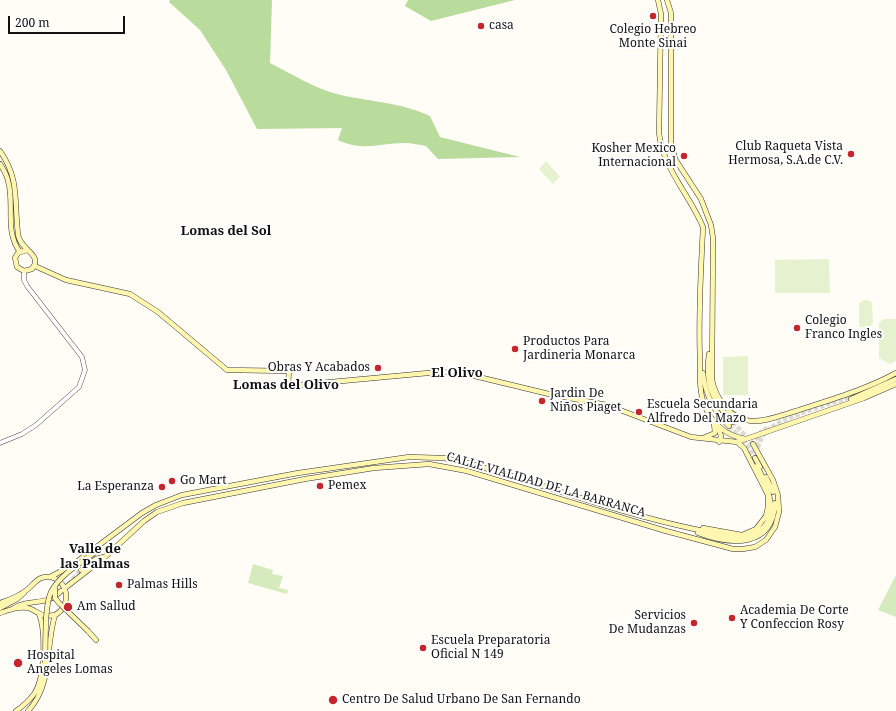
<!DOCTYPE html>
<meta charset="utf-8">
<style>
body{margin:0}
#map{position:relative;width:896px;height:711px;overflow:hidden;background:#fffdf5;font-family:"Noto Serif",serif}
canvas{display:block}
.scale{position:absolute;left:8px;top:16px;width:117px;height:18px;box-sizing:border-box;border:2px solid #111;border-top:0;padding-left:5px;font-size:12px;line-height:14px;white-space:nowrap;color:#111;-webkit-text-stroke:3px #fff;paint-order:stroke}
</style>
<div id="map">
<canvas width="896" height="711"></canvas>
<div class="scale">200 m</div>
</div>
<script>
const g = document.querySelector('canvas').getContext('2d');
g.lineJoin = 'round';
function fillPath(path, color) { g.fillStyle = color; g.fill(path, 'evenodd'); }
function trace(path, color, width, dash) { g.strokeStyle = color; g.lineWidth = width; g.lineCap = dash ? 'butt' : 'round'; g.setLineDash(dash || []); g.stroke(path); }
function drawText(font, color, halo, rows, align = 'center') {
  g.font = font + ' "Noto Serif",serif'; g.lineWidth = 4; g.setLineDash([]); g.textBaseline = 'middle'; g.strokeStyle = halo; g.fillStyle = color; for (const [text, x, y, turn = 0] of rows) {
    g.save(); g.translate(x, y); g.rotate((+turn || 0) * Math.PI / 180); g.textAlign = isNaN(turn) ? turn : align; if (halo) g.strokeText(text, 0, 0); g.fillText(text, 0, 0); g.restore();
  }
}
const green = new Path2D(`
 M 253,564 L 273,570 L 272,574 L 283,576 L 279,588 L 288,590 L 287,594 L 248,583 Z
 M 896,575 L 896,617 L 878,610 Z`);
const forest = new Path2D(`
 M 170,0 L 272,0 L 270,63 C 292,74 314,88 337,94 C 369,102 400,102 430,116 L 440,137 L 520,157 L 438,159 L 426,146 C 419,145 412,143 405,143 C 379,143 364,152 338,140 L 342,128 L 257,129 L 226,70 L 200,30 L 169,2 Z
 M 408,0 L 515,0 L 431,21 L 405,6 Z`);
const pitch = new Path2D(`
 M 546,161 L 560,177 L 553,184 L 539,169 Z
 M 829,259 L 830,293 L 775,293 L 775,260 Z
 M 864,300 L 871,301 L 872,304 L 873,323 L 869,328 L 860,327 L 859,325 L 859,303 Z
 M 883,319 L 896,319 L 896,361 L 890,364 L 879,358 L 879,323 Z
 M 748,356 L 748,395 L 723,395 L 723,357 Z`);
const secondaryTunnel = new Path2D(`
 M 880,384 L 896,376
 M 733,422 L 753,444
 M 729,426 L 747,444 L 755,458
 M 757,447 C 756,438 759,432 767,428
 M 756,461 C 756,452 760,436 768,430 C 783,416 833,404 855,395
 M 68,584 L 81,570`);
const tertiary = new Path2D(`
 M 0,443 L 22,434 L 36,425 L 79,387 L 85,370 L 82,357 L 27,286 L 24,280 L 24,271`);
const secondary = new Path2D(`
 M 658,0 L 661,14 L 659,133 C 663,169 690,195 703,227 C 701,271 698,315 700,359 C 700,374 699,390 704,404 C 711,423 726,436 746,439 L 864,398 L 896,384
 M 667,0 L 671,13 L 671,142 L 675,159 L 701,199 L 711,225 L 713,238 L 712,380 C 716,399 730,419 751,421 C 766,422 782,415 796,411 C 829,400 865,390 896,373
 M 0,151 C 20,179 14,202 18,234 C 19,250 44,254 32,269 L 24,271 L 17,267 L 15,258 L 18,253 L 27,250
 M 0,164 C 3,169 7,175 8,181 C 15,204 4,231 20,252
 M 35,266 L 66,280 L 130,294 L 158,312 L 227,370 L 289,371 L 288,386 L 428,373 L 458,372 L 553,395 L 607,405 L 691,437 L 737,442 L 746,439
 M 709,354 C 705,382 712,403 733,422
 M 703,373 C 705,394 713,411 729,426
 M 851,399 L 896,379
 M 718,427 L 721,436 L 719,442
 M 703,438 L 715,433 L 714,424
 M 755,458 L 760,467
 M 766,477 L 773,492
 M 703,528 L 742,535 L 756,529 L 766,516 L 768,507 L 768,495 L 744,448 L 737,442
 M 698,533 C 730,545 773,549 775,503
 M 81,570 L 96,559 L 103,557
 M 50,577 L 71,566 L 142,513 L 156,505 L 182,495 L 298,473 L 409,457 L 444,458 L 468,463 C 545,485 620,514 699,530 C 714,533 735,542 750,536 C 784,522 769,489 757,466
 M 65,588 L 105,557 L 144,521 L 157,512 L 183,503 L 305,479 L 374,468 L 429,464 L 467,471 L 666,531 L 733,549 L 743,549 L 755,547 L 766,540 L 775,527 L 779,512 L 778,495 L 773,480 L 753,444
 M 0,603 C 9,600 20,596 28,589 C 35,583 39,575 51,577 C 70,582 71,607 55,615 C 42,617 41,614 31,609 C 22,605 9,610 0,613
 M 0,608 L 17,599 L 24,593
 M 12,609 C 30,597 45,608 61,591
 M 88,631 L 96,640
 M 16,711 C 23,706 29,701 34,694 C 45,679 46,631 39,614
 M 28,711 C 53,684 45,648 55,615`);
const secondaryBridge = new Path2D(`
 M 55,587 L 55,598 L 59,603 L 88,631
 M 45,663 C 46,645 44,607 51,592 C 60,574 85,560 101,548`);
const markers = [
 [653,16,4,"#c4262e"],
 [481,26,4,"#c4262e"],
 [851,154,4,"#c4262e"],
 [684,156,4,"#c4262e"],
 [797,328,4,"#c4262e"],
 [515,349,4,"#c4262e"],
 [378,368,4,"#c4262e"],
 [542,401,4,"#c4262e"],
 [639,412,4,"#c4262e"],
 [172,481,4,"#c4262e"],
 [320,486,4,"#c4262e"],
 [162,487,4,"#c4262e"],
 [119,585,4,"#c4262e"],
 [68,607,5,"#c4262e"],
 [732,618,4,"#c4262e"],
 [694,623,4,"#c4262e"],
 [423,648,4,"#c4262e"],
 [18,663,5,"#c4262e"],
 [333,700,5,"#c4262e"]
];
const poiNames = [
 ["casa",489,26],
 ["Colegio Hebreo",653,30,"center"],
 ["Monte Sinai",653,44,"center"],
 ["Club Raqueta Vista",843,147,"right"],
 ["Hermosa, S.A.de C.V.",843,161,"right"],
 ["Kosher Mexico",676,149,"right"],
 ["Internacional",676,163,"right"],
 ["Colegio",805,321],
 ["Franco Ingles",805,335],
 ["Productos Para",523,342],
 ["Jardineria Monarca",523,356],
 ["Obras Y Acabados",370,368,"right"],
 ["Jardin De",550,394],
 ["Niños Piaget",550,408],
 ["Escuela Secundaria",647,405],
 ["Alfredo Del Mazo",647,419],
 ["Go Mart",180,481],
 ["Pemex",328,486],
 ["La Esperanza",154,487,"right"],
 ["Palmas Hills",127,585],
 ["Am Sallud",77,607],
 ["Academia De Corte",740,611],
 ["Y Confeccion Rosy",740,625],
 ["Servicios",686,616,"right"],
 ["De Mudanzas",686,630,"right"],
 ["Escuela Preparatoria",431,641],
 ["Oficial N 149",431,655],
 ["Hospital",27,656],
 ["Angeles Lomas",27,670],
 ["Centro De Salud Urbano De San Fernando",342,700]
];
const streetNames = [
 ["CALLE VIALIDAD DE LA BARRANCA",546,485,16]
];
const neighbourhoodNames = [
 ["Lomas del Sol",226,231],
 ["El Olivo",457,373],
 ["Lomas del Olivo",286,385],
 ["Valle de",95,549],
 ["las Palmas",95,564]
];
fillPath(green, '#d5ebbd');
fillPath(forest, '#b9dc9c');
fillPath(pitch, '#e6f2cf');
trace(secondaryTunnel, '#dbdad3', 4.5, [4.5, 2]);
trace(tertiary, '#444', 5);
trace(secondary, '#333', 5.5);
trace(tertiary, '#fff', 4);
trace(secondary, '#fff6b0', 4.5);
trace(secondaryBridge, '#333', 5.5, []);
trace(secondaryBridge, '#fff6b0', 4.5);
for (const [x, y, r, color] of markers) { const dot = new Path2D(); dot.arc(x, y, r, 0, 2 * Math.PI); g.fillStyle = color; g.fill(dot); trace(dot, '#fff', 1.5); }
drawText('12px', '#111', '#fff', poiNames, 'left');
drawText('12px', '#111', '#fff', streetNames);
drawText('bold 13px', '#111', '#fff', neighbourhoodNames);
</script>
